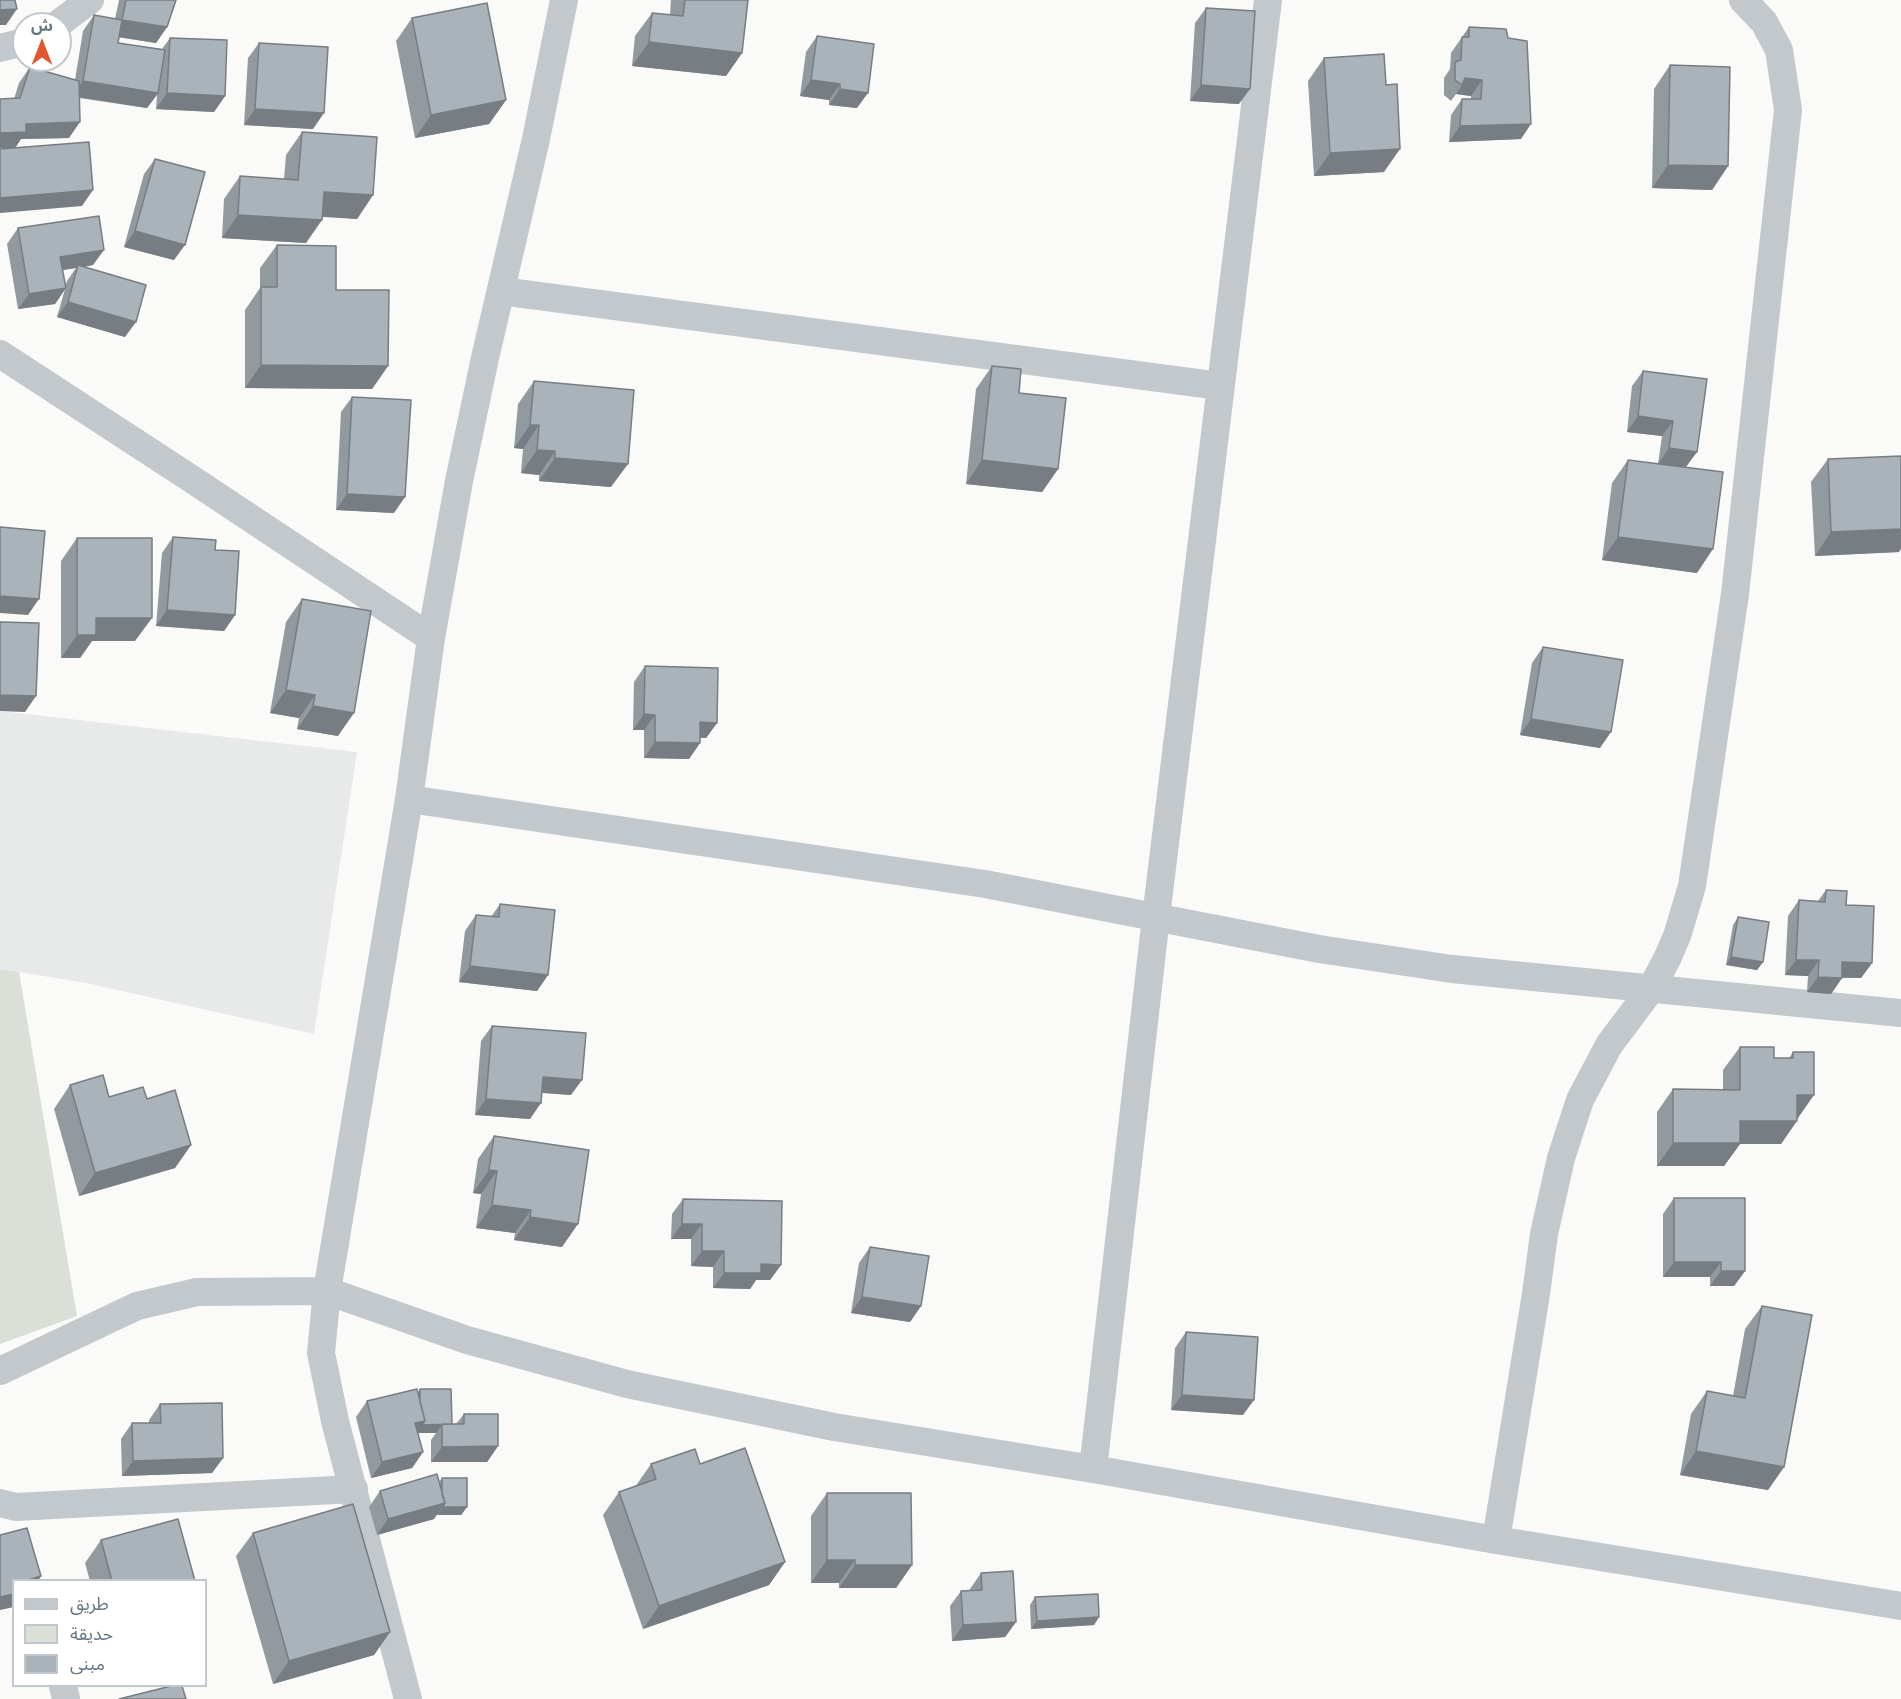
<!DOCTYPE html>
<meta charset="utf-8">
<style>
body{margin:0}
#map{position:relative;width:1901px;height:1699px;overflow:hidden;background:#fafaf8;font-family:Jost,"Noto Sans Arabic",sans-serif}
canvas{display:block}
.legend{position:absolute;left:12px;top:1579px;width:195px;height:108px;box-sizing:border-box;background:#fff;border:2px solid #c1c8cd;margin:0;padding:8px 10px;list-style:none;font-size:18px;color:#657683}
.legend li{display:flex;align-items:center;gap:12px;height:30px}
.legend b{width:30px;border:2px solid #c1c8cd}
.north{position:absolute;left:12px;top:12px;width:60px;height:60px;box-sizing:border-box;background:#fff;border:2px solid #c1c8cd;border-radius:50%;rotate:0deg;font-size:16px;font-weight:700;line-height:24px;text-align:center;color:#657683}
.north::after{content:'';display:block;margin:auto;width:21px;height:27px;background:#e4572e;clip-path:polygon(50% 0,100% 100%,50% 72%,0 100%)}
</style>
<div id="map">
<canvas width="1901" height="1699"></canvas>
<ul class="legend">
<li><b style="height:8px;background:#c3c8cc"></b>طريق</li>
<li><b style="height:16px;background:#dadfd7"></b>حديقة</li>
<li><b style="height:16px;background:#aab3b9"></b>مبنى</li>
</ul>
<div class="north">ش</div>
</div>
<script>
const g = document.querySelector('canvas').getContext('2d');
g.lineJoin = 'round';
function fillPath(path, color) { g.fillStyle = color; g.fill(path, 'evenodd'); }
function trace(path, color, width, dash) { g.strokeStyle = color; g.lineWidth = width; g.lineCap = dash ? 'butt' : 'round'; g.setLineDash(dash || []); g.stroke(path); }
const built = new Path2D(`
 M 0,711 L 357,752 L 314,1034 L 86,983 L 0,969 Z`);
const green = new Path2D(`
 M 0,969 L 19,972 L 77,1316 L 0,1344 Z`);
const minor = new Path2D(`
 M 58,24 L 90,0
 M 0,48 L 24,42
 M 501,291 L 1220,386
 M 0,354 L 190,478 L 431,638
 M 409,799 L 985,884 L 1319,949 L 1452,969 L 1901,1013
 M 0,1371 L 137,1306 L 197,1292 L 327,1291 L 467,1340 L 627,1384 L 834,1427 L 1093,1469 L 1496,1540 L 1901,1606
 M 1093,1469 L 1156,917 L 1268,0
 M 0,1503 L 16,1507 L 354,1489
 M 1496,1540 L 1536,1294 L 1544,1234 L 1561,1158 L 1580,1100 L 1609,1045 L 1651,989 L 1667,959 L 1677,936 L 1692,886 L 1735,594 L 1788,110 L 1779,50 L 1764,22 L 1743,0
 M 63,1686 L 66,1699
 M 408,1699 L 335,1421 L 321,1353 L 327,1291 L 409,799 L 431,638 L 459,481 L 485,358 L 536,139 L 564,0`);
const wall = new Path2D(`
 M 119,0 L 176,0 L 167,27 L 156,43 L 119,37 L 118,43 L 162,49 L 170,38 L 225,96 L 214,112 L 156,109 L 157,95 L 147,108 L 79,98 L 69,138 L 21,139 L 15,148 L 0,148 L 0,99 L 14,99 L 19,83 L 30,67 L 75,80 L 83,31 L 94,15 L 115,19 Z
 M 671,0 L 748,0 L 742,53 L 726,76 L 632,66 L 635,36 L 652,13 L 670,15 Z
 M 1206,8 L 1239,104 L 1190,101 L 1195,23 Z
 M 412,18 L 506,100 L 489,124 L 415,138 L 396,41 Z
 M 1469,27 L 1521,139 L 1449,142 L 1451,115 L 1462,99 L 1471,99 L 1471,96 L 1456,94 L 1451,101 L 1444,95 L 1444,78 L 1450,69 L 1451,53 Z
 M 817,36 L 857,108 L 829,105 L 829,100 L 800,96 L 806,52 Z
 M 259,43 L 313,129 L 244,125 L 248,58 Z
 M 1324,58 L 1384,172 L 1314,176 L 1308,81 Z
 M 1670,65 L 1728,166 L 1712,190 L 1652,188 L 1654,89 Z
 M 302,132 L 373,195 L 357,219 L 323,216 L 306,243 L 222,238 L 224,199 L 240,176 L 284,179 L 286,155 Z
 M 155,159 L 174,260 L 124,247 L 144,174 Z
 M 18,228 L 93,265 L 84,267 L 125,337 L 57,317 L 65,289 L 55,304 L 18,309 L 7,244 ZM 76,268 L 67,281 L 65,288 L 63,270 Z
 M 277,245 L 336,290 L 388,366 L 372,389 L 245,388 L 245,310 L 260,288 L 260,268 Z
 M 992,366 L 1058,469 L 1042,492 L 966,484 L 976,389 Z
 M 1643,371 L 1697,452 L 1658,464 L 1662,436 L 1627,432 L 1632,386 Z
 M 534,381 L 611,487 L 539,481 L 539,475 L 521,473 L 523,449 L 514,448 L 518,404 Z
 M 352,397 L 394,513 L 336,510 L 341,412 Z
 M 1828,459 L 1899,552 L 1815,556 L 1811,482 Z
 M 1628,460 L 1697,573 L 1602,560 L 1612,483 Z
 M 173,537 L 215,550 L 235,615 L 224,631 L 156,626 L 162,553 Z
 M 77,538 L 135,641 L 92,641 L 80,658 L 61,658 L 61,561 Z
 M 302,599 L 338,736 L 297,729 L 299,718 L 270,713 L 286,622 Z
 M 1543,647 L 1600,748 L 1520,735 L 1532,663 Z
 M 645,666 L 717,723 L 706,738 L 700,738 L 700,743 L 689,759 L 644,758 L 644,730 L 633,730 L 634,682 Z
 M 1826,890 L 1872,963 L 1861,978 L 1842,978 L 1831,994 L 1807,992 L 1808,976 L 1785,975 L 1788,916 L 1799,900 L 1818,901 Z
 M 500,904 L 548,975 L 537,991 L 459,982 L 465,931 L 476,915 L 491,917 Z
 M 1738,917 L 1763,962 L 1757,970 L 1726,965 L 1733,925 Z
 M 492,1026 L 571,1095 L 542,1093 L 530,1119 L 475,1115 L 481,1041 Z
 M 1740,1047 L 1774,1058 L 1789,1058 L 1793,1052 L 1798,1118 L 1781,1144 L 1740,1144 L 1724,1166 L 1657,1166 L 1657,1112 L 1673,1089 L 1723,1090 L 1723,1070 Z
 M 70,1085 L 109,1097 L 191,1145 L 175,1168 L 79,1196 L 54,1109 Z
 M 494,1136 L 562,1247 L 514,1240 L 515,1233 L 476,1228 L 481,1194 L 473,1193 L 478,1159 Z
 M 1674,1198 L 1745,1271 L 1734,1286 L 1710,1286 L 1710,1277 L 1663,1277 L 1663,1214 Z
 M 683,1199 L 781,1265 L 770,1280 L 756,1280 L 750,1289 L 713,1288 L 713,1267 L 691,1266 L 691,1239 L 671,1239 L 672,1214 Z
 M 870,1247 L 921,1306 L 910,1322 L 851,1313 L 859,1263 Z
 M 1762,1306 L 1784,1467 L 1768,1490 L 1680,1475 L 1691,1414 L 1707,1391 L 1733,1396 L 1745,1329 Z
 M 1186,1332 L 1243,1415 L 1171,1410 L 1175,1348 Z
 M 420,1389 L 452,1424 L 456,1424 L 464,1414 L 498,1446 L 487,1462 L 431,1462 L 431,1440 L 436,1433 L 418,1433 L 423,1452 L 412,1468 L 371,1478 L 356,1417 L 367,1401 L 418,1392 Z
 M 160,1404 L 223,1458 L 212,1473 L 122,1476 L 121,1439 L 132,1423 L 149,1423 L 149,1420 Z
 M 651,1464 L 700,1464 L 785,1562 L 769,1585 L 643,1629 L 603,1515 L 619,1492 L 635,1487 Z
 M 442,1478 L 467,1507 L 461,1515 L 437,1514 L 434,1519 L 377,1535 L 369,1507 L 380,1491 L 439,1482 Z
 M 827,1493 L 912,1565 L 896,1588 L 839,1588 L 839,1583 L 811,1583 L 811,1516 Z
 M 253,1533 L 390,1632 L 374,1655 L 273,1684 L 236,1556 Z
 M 101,1540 L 195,1581 L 90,1581 L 85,1563 Z
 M 981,1573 L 1016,1622 L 1005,1637 L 952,1641 L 950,1606 L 961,1591 L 970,1590 L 970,1589 Z
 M 1035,1597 L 1099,1617 L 1094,1625 L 1031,1629 L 1030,1605 Z`);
const shadedWall = new Path2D(`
 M 17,9 L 6,25 L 0,25 L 0,10 Z
 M 122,20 L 167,27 L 156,43 L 111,36 Z
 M 649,42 L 742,53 L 726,76 L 632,66 Z
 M 1465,78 L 1482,80 L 1471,96 L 1456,94 L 1462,85 Z
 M 811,80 L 840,84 L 829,100 L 800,96 Z
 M 83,81 L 158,93 L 147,108 L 72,96 Z
 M 1201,85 L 1250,89 L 1239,104 L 1190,101 Z
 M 840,89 L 868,93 L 857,108 L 829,105 Z
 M 167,93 L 225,96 L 214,112 L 156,109 Z
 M 506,100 L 489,124 L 415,138 L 431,115 Z
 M 255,109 L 324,113 L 313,129 L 244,125 Z
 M 80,122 L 69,138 L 21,139 L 15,148 L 0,148 L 0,133 L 26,124 Z
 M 1531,124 L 1521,139 L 1449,142 L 1460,126 Z
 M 1400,149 L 1384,172 L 1314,176 L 1330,153 Z
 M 1668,165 L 1728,166 L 1712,190 L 1652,188 Z
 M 93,190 L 82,206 L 0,213 L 0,198 Z
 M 324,192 L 373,195 L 357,219 L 308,216 Z
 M 238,215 L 322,220 L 306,243 L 222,238 Z
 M 135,231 L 185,245 L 174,260 L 124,247 Z
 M 104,250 L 93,265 L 78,268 L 78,265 L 76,268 L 49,272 L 60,257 Z
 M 66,288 L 55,304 L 18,309 L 29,294 Z
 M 68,302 L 136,322 L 125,337 L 57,317 Z
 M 261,365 L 388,366 L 372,389 L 245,388 Z
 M 1638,416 L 1673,421 L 1662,436 L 1627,432 Z
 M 530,425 L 539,425 L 523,449 L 514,448 Z
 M 1669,448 L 1697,452 L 1686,467 L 1658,464 Z
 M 537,450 L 555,451 L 539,475 L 521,473 Z
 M 555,458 L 628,464 L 611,487 L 539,481 Z
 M 982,460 L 1058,469 L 1042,492 L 966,484 Z
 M 347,494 L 405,497 L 394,513 L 336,510 Z
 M 1901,529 L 1901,549 L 1899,552 L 1815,556 L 1831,532 Z
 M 1618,537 L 1713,549 L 1697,573 L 1602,560 Z
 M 0,596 L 39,599 L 28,615 L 0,613 Z
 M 167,610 L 235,615 L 224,631 L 156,626 Z
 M 96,618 L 152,618 L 135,641 L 92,641 L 80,658 L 61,658 L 77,635 Z
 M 286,690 L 315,695 L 299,718 L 270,713 Z
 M 0,695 L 36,696 L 25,712 L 0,711 Z
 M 313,706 L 354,713 L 338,736 L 297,729 Z
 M 644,714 L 655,715 L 644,730 L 633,730 Z
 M 1531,719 L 1611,732 L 1600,748 L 1520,735 Z
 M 700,722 L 717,723 L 706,738 L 689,738 Z
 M 655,742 L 700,743 L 689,759 L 644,758 Z
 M 1731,957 L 1763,962 L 1757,970 L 1726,965 Z
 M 1796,960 L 1819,960 L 1808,976 L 1785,975 Z
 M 1842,962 L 1872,963 L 1861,978 L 1831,977 Z
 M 470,966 L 548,975 L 537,991 L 459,982 Z
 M 1818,977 L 1842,978 L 1831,994 L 1807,992 Z
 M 543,1077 L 582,1080 L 571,1095 L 532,1092 Z
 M 1797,1095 L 1814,1095 L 1798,1118 L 1781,1118 Z
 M 486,1099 L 541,1103 L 530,1119 L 475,1115 Z
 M 1740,1121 L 1797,1121 L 1781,1144 L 1740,1144 L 1724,1166 L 1657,1166 L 1673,1143 Z
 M 191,1145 L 175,1168 L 79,1196 L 95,1173 Z
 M 489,1170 L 497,1171 L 481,1194 L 473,1193 Z
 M 492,1205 L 531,1210 L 515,1233 L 476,1228 Z
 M 530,1217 L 578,1224 L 562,1247 L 514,1240 Z
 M 682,1224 L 702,1224 L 691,1239 L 671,1239 Z
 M 702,1251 L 724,1251 L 713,1267 L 691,1266 Z
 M 1674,1262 L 1721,1262 L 1710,1277 L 1663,1277 Z
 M 761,1264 L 781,1265 L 770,1280 L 756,1280 L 750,1289 L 713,1288 L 724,1273 Z
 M 1721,1271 L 1745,1271 L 1734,1286 L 1710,1286 Z
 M 862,1297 L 921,1306 L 910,1322 L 851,1313 Z
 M 1182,1395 L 1254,1400 L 1243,1415 L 1171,1410 Z
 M 425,1421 L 442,1425 L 436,1433 L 416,1433 L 415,1423 Z
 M 498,1446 L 487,1462 L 431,1462 L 442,1447 Z
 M 1696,1451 L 1784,1467 L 1768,1490 L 1680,1475 Z
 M 423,1452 L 412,1468 L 371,1478 L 382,1462 Z
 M 223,1458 L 212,1473 L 122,1476 L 133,1461 Z
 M 445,1503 L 434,1519 L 377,1535 L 388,1519 Z
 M 443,1507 L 467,1507 L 461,1515 L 437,1515 Z
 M 827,1560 L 855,1560 L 839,1583 L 811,1583 Z
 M 785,1562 L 769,1585 L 643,1629 L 659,1606 Z
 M 855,1565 L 912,1565 L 896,1588 L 839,1588 Z
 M 41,1576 L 38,1581 L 25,1581 Z
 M 14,1594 L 14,1607 L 0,1610 L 0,1597 Z
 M 1099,1617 L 1094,1625 L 1031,1629 L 1037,1621 Z
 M 1016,1622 L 1005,1637 L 952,1641 L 963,1625 Z
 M 390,1632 L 374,1655 L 273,1684 L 289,1661 Z`);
const building = new Path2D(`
 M 0,0 L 15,0 L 17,9 L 0,10 Z
 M 126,0 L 176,0 L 167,27 L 122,20 Z
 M 685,0 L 748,0 L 742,53 L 649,42 L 652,13 L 683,16 Z
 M 487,3 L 506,100 L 431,115 L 412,18 Z
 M 1206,8 L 1255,11 L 1250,89 L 1201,85 Z
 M 94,15 L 122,20 L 118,43 L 165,50 L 158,93 L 83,81 Z
 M 1469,27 L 1506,29 L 1508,38 L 1527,41 L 1531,124 L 1460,126 L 1462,99 L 1481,99 L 1482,80 L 1465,78 L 1462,85 L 1455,80 L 1455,62 L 1461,60 L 1462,37 L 1469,37 Z
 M 817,36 L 874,44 L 868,93 L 840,89 L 840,84 L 811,80 Z
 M 170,38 L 227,40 L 225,96 L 167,93 Z
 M 259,43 L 328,47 L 324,113 L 255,109 Z
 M 1384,54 L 1386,85 L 1397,84 L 1400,149 L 1330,153 L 1324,58 Z
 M 1670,65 L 1730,67 L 1728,166 L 1668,165 Z
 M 30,67 L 79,81 L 80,122 L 26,124 L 26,132 L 0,133 L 0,99 L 20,98 Z
 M 302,132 L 377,137 L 373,195 L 324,192 L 322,220 L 238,215 L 240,176 L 298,180 Z
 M 89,142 L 93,190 L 0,198 L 0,149 Z
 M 155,159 L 205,172 L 185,245 L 135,231 Z
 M 99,216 L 104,250 L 60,257 L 66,288 L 29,294 L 18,228 Z
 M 277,245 L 336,246 L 336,290 L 389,290 L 388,366 L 261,365 L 261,287 L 277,287 Z
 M 78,265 L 146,285 L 136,322 L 68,302 Z
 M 992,366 L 1021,369 L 1019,393 L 1066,398 L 1058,469 L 982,460 Z
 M 1643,371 L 1707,379 L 1697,452 L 1669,448 L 1673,421 L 1638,416 Z
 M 534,381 L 634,390 L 628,464 L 555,458 L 555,451 L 537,450 L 539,425 L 530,425 Z
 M 352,397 L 411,400 L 405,497 L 347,494 Z
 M 1901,456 L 1901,529 L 1831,532 L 1828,459 Z
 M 1628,460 L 1723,472 L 1713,549 L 1618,537 Z
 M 0,527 L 45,531 L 39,599 L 0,596 Z
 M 173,537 L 216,540 L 215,550 L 239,551 L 235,615 L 167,610 Z
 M 77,538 L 152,538 L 152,618 L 96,618 L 96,635 L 77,635 Z
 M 302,599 L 371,611 L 354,713 L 313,706 L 315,695 L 286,690 Z
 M 0,622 L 39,623 L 36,696 L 0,695 Z
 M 1543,647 L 1623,660 L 1611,732 L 1531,719 Z
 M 645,666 L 718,668 L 717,723 L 700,722 L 700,743 L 655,742 L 655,715 L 644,714 Z
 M 1826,890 L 1847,891 L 1846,905 L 1874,906 L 1872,963 L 1842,962 L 1842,978 L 1818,977 L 1819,960 L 1796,960 L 1799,900 L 1825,902 Z
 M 500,904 L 555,910 L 548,975 L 470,966 L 476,915 L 499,917 Z
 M 1738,917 L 1769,922 L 1763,962 L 1731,957 Z
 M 492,1026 L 586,1033 L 582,1080 L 543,1077 L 541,1103 L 486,1099 Z
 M 1740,1047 L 1774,1047 L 1774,1058 L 1793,1058 L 1793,1052 L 1814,1052 L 1814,1095 L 1797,1095 L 1797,1121 L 1740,1121 L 1740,1143 L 1673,1143 L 1673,1089 L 1740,1090 Z
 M 103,1075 L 109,1097 L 143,1087 L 147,1099 L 175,1090 L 191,1145 L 95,1173 L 70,1085 Z
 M 494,1136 L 589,1150 L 578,1224 L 530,1217 L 531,1210 L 492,1205 L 497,1171 L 489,1170 Z
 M 1674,1198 L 1745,1198 L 1745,1271 L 1721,1271 L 1721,1262 L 1674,1262 Z
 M 683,1199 L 782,1201 L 781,1265 L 761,1264 L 761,1273 L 724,1273 L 724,1251 L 702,1251 L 702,1224 L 682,1224 Z
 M 870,1247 L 929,1256 L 921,1306 L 862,1297 Z
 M 1762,1306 L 1812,1315 L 1784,1467 L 1696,1451 L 1707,1391 L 1745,1398 Z
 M 1186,1332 L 1258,1337 L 1254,1400 L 1182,1395 Z
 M 417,1389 L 425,1421 L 415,1423 L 423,1452 L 382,1462 L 367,1401 Z
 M 420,1389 L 451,1389 L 452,1424 L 422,1425 L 425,1421 L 420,1402 Z
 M 222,1403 L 223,1458 L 133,1461 L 132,1423 L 161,1423 L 160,1404 Z
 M 464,1414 L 498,1414 L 498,1446 L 442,1447 L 442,1424 L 464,1424 Z
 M 745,1448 L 785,1562 L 659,1606 L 619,1492 L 656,1479 L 651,1464 L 695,1449 L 700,1464 Z
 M 437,1474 L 445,1503 L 388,1519 L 380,1491 Z
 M 442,1478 L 467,1478 L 467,1507 L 443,1507 L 445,1503 L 442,1494 Z
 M 827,1493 L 911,1493 L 912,1565 L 855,1565 L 855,1560 L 827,1560 Z
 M 353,1504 L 390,1632 L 289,1661 L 253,1533 Z
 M 178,1519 L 195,1581 L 112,1581 L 101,1540 Z
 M 27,1528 L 41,1576 L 25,1581 L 14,1581 L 14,1594 L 0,1597 L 0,1535 Z
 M 1013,1571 L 1016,1622 L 963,1625 L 961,1591 L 982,1590 L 981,1573 Z
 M 1098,1594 L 1099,1617 L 1037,1621 L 1035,1597 Z
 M 171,1686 L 182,1686 L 186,1699 L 119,1699 Z`);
fillPath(built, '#e8e9e9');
fillPath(green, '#dadfd7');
trace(minor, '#c3c8cc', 28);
fillPath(wall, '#929a9f');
fillPath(shadedWall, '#777d82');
fillPath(building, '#aab3b9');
trace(building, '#777d82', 1.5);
</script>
